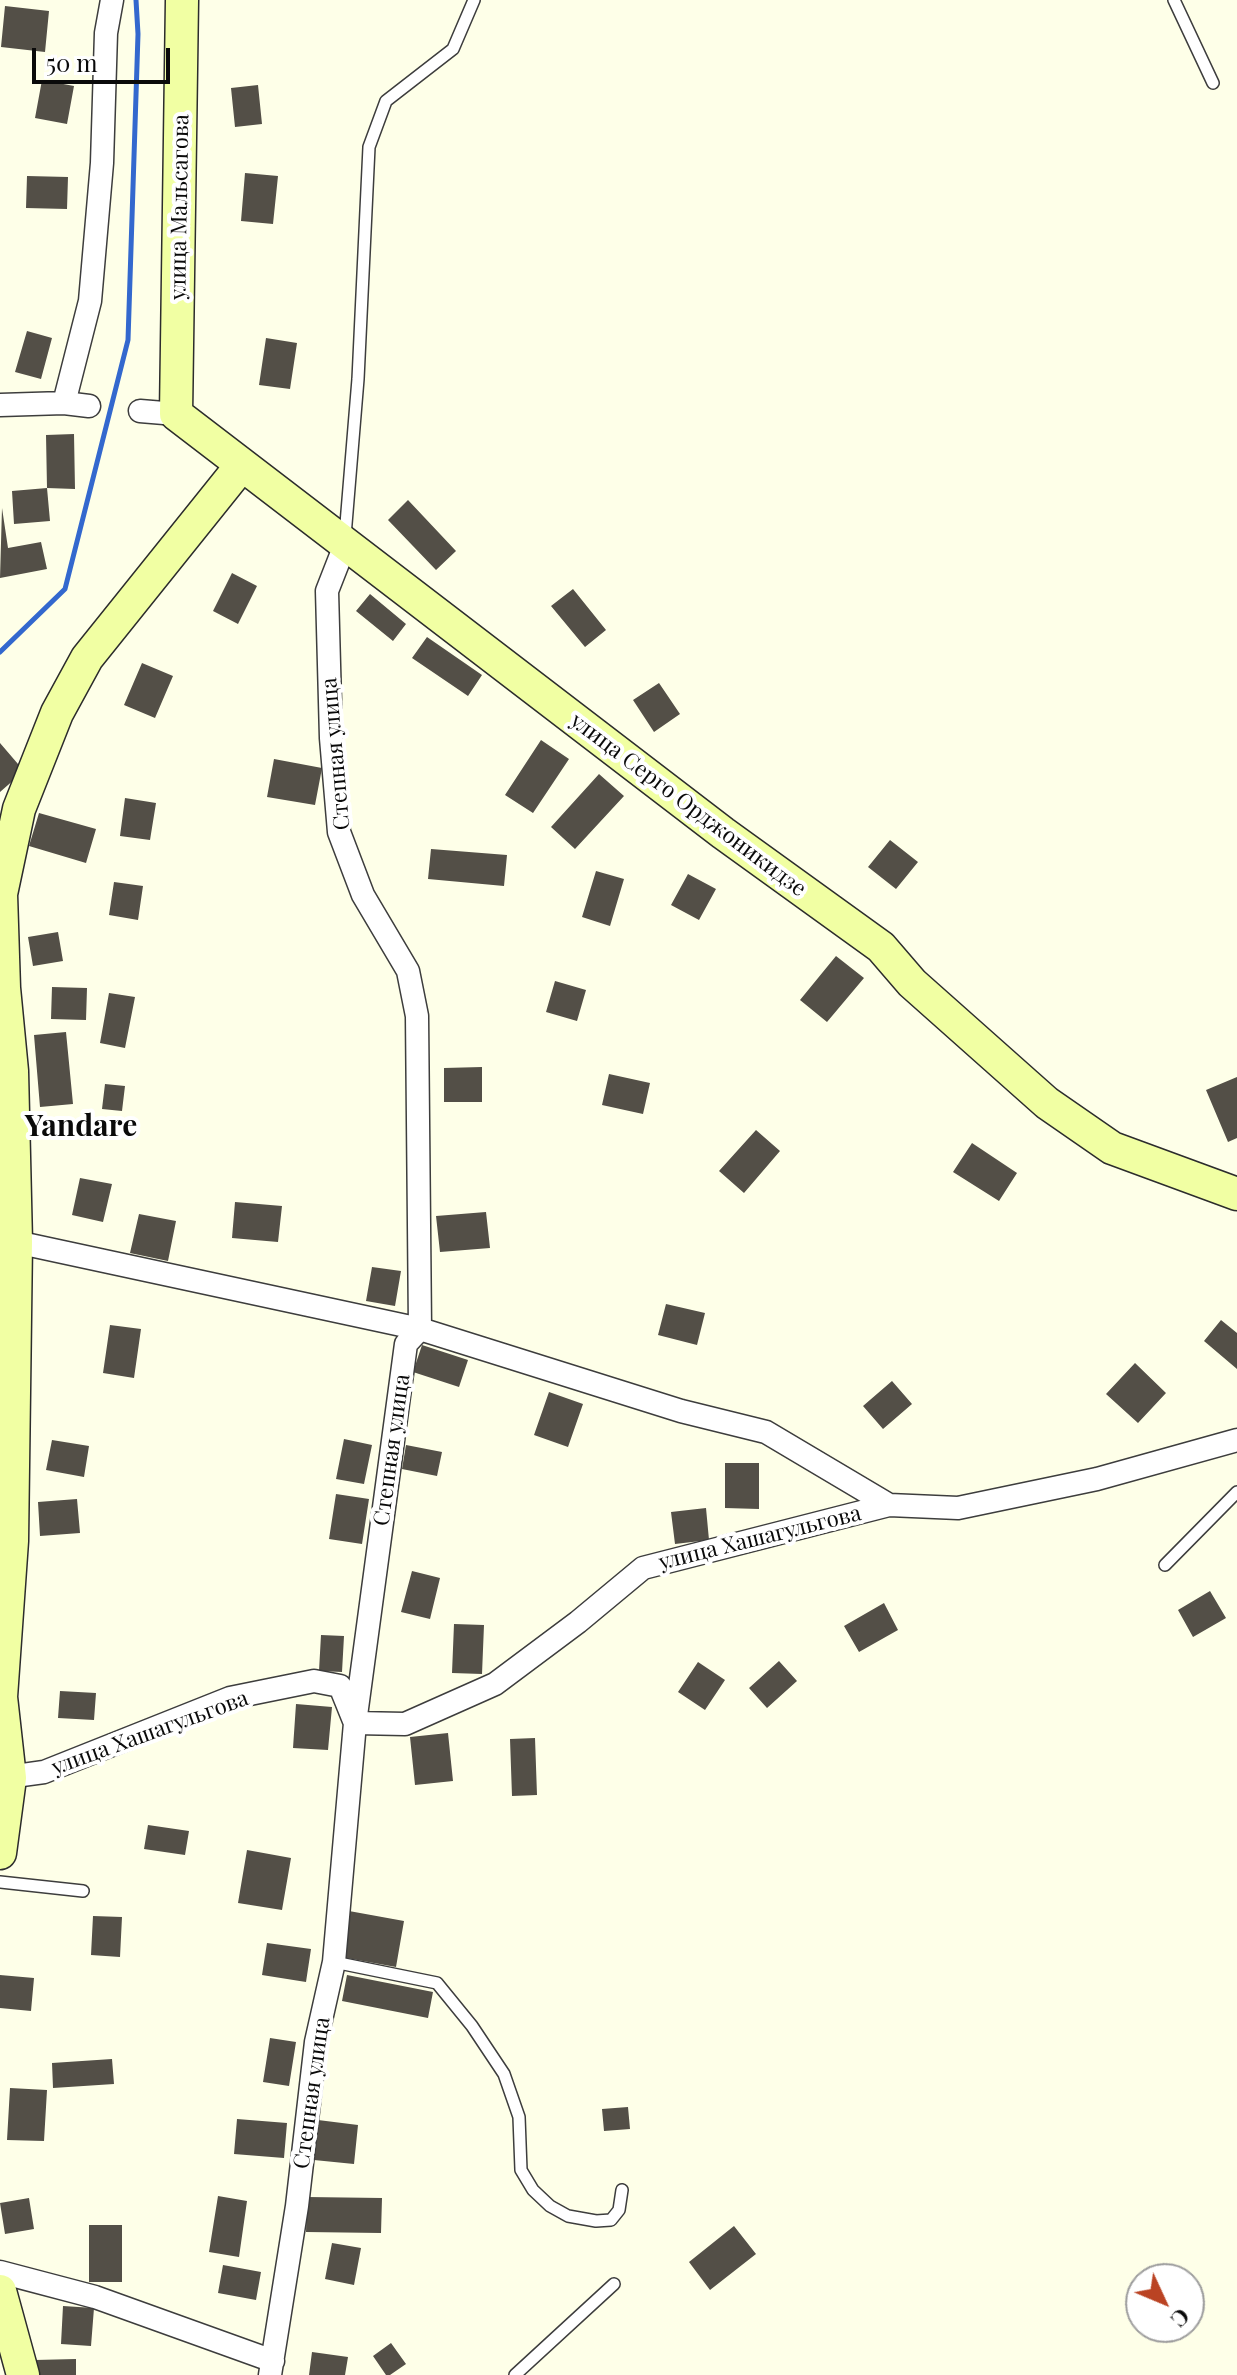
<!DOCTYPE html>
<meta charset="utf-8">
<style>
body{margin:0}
#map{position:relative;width:1237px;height:2375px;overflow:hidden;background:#feffe8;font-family:"Playfair Display",serif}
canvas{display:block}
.north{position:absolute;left:1125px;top:2263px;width:80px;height:80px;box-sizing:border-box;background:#fff;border:2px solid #9d9d9d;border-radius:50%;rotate:134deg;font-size:22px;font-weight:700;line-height:32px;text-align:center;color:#0a0a0a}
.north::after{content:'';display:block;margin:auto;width:28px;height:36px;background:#ba4323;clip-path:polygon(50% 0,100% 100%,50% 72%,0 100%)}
.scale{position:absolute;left:32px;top:48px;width:138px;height:36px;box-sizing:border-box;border:4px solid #0a0a0a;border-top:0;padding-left:10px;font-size:24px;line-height:28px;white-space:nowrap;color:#0a0a0a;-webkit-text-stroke:6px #fff;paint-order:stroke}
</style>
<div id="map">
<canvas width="1237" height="2375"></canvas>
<div class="north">С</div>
<div class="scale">50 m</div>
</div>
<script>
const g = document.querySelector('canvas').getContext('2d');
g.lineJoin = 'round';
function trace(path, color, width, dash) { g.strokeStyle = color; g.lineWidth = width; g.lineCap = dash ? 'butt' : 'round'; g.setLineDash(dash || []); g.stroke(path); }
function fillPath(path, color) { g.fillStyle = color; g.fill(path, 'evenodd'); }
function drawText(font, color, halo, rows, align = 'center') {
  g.font = font + ' "Playfair Display",serif'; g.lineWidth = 8; g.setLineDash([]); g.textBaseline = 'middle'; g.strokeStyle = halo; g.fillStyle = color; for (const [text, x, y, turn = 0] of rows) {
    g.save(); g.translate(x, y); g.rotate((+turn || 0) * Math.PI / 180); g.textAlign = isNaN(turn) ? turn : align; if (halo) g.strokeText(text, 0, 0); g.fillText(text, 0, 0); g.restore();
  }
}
const stream = new Path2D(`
 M 0,652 L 65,589 L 128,340 L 138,34 L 136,0`);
const building = new Path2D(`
 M 5,6 L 49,11 L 45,52 L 1,47 Z
 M 42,80 L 74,86 L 67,124 L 35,118 Z
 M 258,85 L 262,124 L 235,127 L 231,88 Z
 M 245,173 L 278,176 L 273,224 L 241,221 Z
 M 27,176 L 68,177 L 67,209 L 26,208 Z
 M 27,331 L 52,338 L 41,379 L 15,372 Z
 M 266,338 L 297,343 L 290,389 L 259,385 Z
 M 74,434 L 75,489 L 47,488 L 46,435 Z
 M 47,488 L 50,521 L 14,524 L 12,491 Z
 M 408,500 L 456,551 L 436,570 L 388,520 Z
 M 2,508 L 8,548 L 41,542 L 47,569 L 0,578 Z
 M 232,573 L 257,586 L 238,624 L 213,611 Z
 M 573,589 L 606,630 L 585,647 L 551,606 Z
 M 370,594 L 406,624 L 393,641 L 356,611 Z
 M 427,637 L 482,675 L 468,696 L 412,658 Z
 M 142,663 L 173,676 L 155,718 L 124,705 Z
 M 659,683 L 680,714 L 654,732 L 633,700 Z
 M 541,740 L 569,759 L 533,813 L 505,795 Z
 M 0,743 L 24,771 L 0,792 Z
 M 274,759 L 322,768 L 315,805 L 267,797 Z
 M 599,774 L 624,796 L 575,849 L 551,827 Z
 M 125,798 L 156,803 L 150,840 L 120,836 Z
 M 39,813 L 96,829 L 86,863 L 29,846 Z
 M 890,840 L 918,862 L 896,889 L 868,867 Z
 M 431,849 L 507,855 L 504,886 L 428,879 Z
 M 596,871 L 624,879 L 610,926 L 582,917 Z
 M 688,874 L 716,889 L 699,920 L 671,905 Z
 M 114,882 L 143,886 L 138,920 L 109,915 Z
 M 58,932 L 63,961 L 33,966 L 28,937 Z
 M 836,956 L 864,978 L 827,1022 L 800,1000 Z
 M 555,981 L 586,990 L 577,1021 L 546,1012 Z
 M 52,987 L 87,988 L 86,1020 L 51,1019 Z
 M 109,993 L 135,997 L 125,1048 L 100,1043 Z
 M 66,1032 L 73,1104 L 40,1107 L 34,1035 Z
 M 482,1067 L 482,1102 L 444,1102 L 444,1068 Z
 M 609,1074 L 650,1083 L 643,1114 L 602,1105 Z
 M 1237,1077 L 1237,1138 L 1228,1142 L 1206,1090 Z
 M 105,1084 L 125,1086 L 122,1111 L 102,1109 Z
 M 756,1130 L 780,1151 L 744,1193 L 719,1171 Z
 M 972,1143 L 1017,1173 L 999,1201 L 953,1172 Z
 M 80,1178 L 112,1184 L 103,1222 L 72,1215 Z
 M 235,1202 L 282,1206 L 278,1242 L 232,1238 Z
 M 486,1212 L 490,1248 L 440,1252 L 436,1216 Z
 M 139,1214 L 176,1221 L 168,1261 L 130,1253 Z
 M 372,1267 L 401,1271 L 395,1306 L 366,1301 Z
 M 666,1304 L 705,1313 L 697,1345 L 658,1335 Z
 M 1221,1320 L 1237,1333 L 1237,1369 L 1204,1341 Z
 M 110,1325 L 141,1329 L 134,1378 L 103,1373 Z
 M 422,1345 L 468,1360 L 459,1387 L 413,1372 Z
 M 1135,1363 L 1166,1393 L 1138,1423 L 1106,1394 Z
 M 892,1381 L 912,1404 L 883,1429 L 863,1406 Z
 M 549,1392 L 583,1404 L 568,1447 L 534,1435 Z
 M 344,1439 L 372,1445 L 364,1484 L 336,1479 Z
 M 52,1440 L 89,1446 L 84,1477 L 46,1470 Z
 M 406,1445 L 442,1452 L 437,1476 L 402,1469 Z
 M 725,1463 L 759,1463 L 759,1509 L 725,1508 Z
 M 336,1494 L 369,1499 L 362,1544 L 329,1539 Z
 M 77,1499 L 80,1533 L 40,1536 L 38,1502 Z
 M 706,1508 L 709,1540 L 675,1544 L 671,1512 Z
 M 412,1571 L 440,1578 L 430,1619 L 401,1612 Z
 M 1210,1591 L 1226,1618 L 1193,1637 L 1178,1610 Z
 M 884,1603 L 898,1630 L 859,1652 L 844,1626 Z
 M 454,1624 L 484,1625 L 482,1674 L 452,1673 Z
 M 321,1635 L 344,1636 L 342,1672 L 319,1671 Z
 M 779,1661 L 797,1681 L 767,1708 L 749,1688 Z
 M 698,1662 L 725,1680 L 705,1710 L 678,1692 Z
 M 60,1691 L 96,1693 L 94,1720 L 58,1718 Z
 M 296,1704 L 332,1707 L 328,1750 L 293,1748 Z
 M 448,1733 L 453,1781 L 415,1785 L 410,1737 Z
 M 535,1738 L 537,1795 L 512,1796 L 510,1739 Z
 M 148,1825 L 189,1831 L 185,1855 L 144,1849 Z
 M 247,1850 L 291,1858 L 282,1910 L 238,1903 Z
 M 349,1911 L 404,1921 L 396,1967 L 341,1957 Z
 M 93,1916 L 122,1917 L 120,1957 L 91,1955 Z
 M 267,1943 L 311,1949 L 306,1982 L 262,1975 Z
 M 0,1975 L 34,1978 L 31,2011 L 0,2008 Z
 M 347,1975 L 433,1992 L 428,2018 L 342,2001 Z
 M 270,2038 L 296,2042 L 289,2086 L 263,2082 Z
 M 112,2059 L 114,2084 L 53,2088 L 52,2063 Z
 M 10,2088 L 47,2090 L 44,2141 L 7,2140 Z
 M 628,2107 L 630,2129 L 604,2131 L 602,2109 Z
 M 237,2119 L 287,2123 L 284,2158 L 234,2154 Z
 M 318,2120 L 358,2125 L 354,2164 L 314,2160 Z
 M 218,2196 L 247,2201 L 239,2257 L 209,2252 Z
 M 307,2197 L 382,2198 L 381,2233 L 306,2232 Z
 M 29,2198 L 34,2229 L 5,2234 L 0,2203 Z
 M 89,2225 L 122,2225 L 122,2282 L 89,2282 Z
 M 734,2226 L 756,2254 L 710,2290 L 689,2262 Z
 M 332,2243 L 361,2248 L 354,2285 L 325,2279 Z
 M 223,2265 L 261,2272 L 256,2300 L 218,2293 Z
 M 63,2306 L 94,2308 L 91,2346 L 61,2344 Z
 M 391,2343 L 406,2364 L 390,2375 L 386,2375 L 373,2356 Z
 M 312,2352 L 348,2357 L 345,2375 L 309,2375 Z
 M 76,2359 L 76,2375 L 35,2375 L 35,2360 Z`);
const lane = new Path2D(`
 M 1174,0 L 1213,83
 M 345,536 L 358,379 L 369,147 L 386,101 L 453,49 L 474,0
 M 1165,1565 L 1237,1492
 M 0,1882 L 83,1891
 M 334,1962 L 437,1983 L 472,2026 L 504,2074 L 519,2117 L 521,2170 L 533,2190 L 550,2206 L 568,2216 L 596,2221 L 611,2220 L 619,2210 L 622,2190
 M 515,2375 L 614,2284`);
const street = new Path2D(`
 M 64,403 L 90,301 L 102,163 L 106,33 L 112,0
 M 0,405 L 64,403 L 89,406
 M 140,411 L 176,414
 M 16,1242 L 420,1329 L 681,1411 L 766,1432 L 889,1505 L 958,1508 L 1097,1479 L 1237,1440
 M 0,1778 L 44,1772 L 230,1698 L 314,1681 L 340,1686 L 355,1723 L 405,1724 L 495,1684 L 578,1622 L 643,1568 L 889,1505
 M 0,2272 L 95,2297 L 273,2361
 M 270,2375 L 297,2206 L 316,2042 L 334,1962 L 355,1723 L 406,1344 L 420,1329 L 417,1016 L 408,971 L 363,895 L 339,832 L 331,738 L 327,591 L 345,545`);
const secondary = new Path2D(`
 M 182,0 L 176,414 L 723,833 L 881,947 L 912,983 L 1047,1103 L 1112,1148 L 1237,1194
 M 0,1853 L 10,1778 L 1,1697 L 12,1541 L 16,1242 L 12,1071 L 4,988 L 1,894 L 19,809 L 57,713 L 87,658 L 241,466
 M 0,2291 L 23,2375`);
const streetNames = [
 ["улица Мальсагова",180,207,-89],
 ["Степная улица",336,754,-95],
 ["улица Серго Орджоникидзе",688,805,37],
 ["Степная улица",392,1450,-82],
 ["улица Хашагульгова",760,1538,-14],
 ["улица Хашагульгова",150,1733,-20],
 ["Степная улица",312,2093,-82]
];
const districtNames = [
 ["Yandare",81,1127]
];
trace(stream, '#3368ce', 5);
fillPath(building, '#534f47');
trace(lane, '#3d3d3d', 14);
trace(street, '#3d3d3d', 25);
trace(secondary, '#2c2c2c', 35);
trace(lane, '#fff', 11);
trace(street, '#fff', 22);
trace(secondary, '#f1ffa3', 32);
drawText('22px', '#0a0a0a', '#fff', streetNames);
drawText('bold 30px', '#0a0a0a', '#fff', districtNames);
</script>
